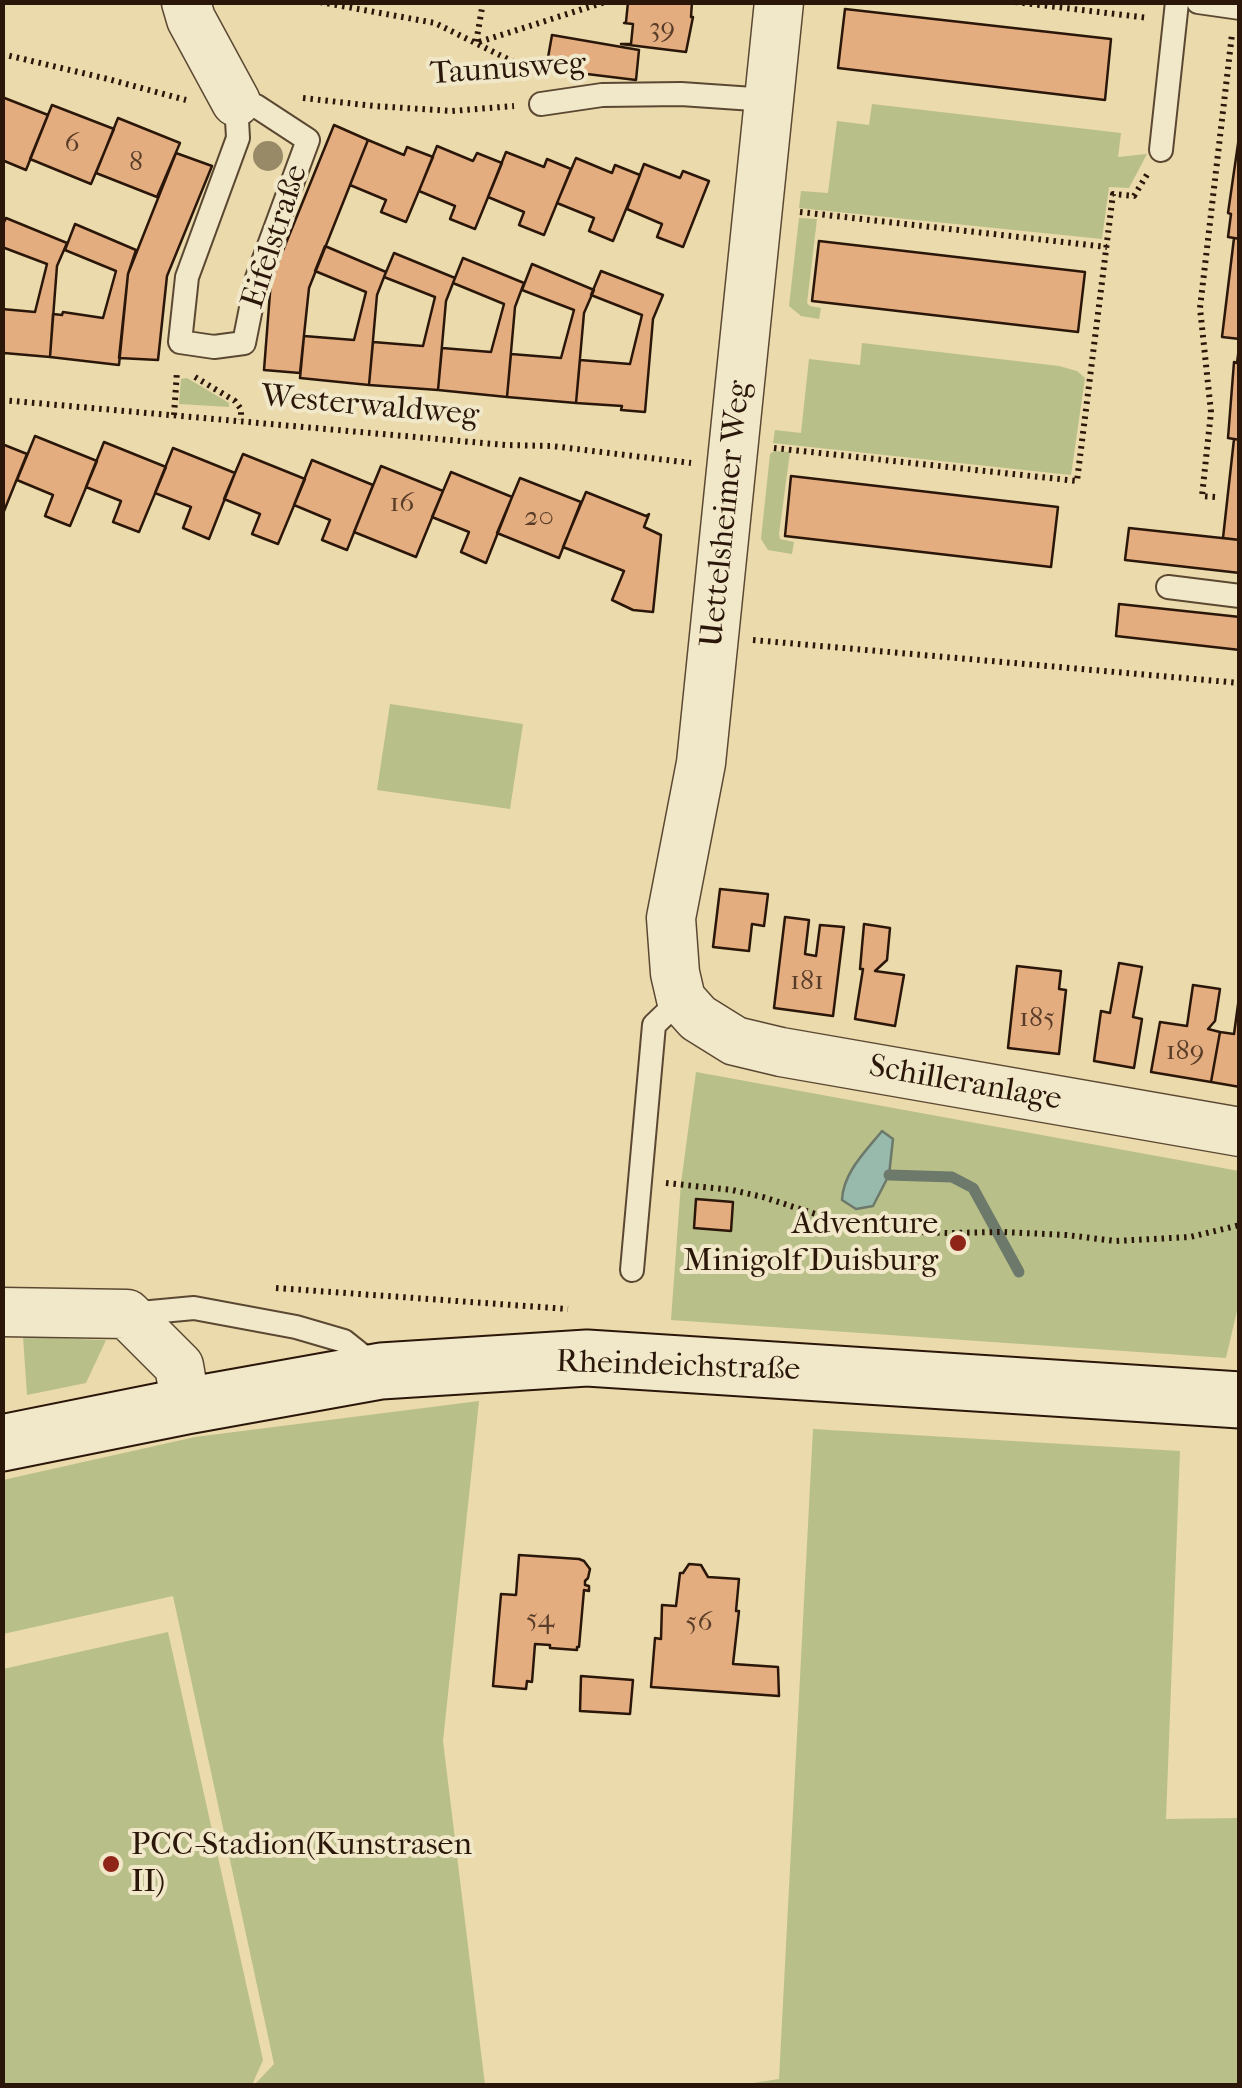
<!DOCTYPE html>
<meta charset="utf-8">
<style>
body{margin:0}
#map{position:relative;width:1242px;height:2088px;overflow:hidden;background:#eadaac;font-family:"IM FELL French Canon",serif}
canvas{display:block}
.frame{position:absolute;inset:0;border:5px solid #2b1709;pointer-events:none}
</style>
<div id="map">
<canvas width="1242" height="2088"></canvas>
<div class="frame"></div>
</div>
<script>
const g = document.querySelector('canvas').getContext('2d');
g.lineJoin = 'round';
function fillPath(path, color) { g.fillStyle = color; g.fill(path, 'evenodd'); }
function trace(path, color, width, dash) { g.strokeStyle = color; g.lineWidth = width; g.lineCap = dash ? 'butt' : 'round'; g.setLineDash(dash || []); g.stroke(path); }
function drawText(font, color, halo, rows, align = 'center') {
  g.font = font + ' "IM FELL French Canon",serif'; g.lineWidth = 8; g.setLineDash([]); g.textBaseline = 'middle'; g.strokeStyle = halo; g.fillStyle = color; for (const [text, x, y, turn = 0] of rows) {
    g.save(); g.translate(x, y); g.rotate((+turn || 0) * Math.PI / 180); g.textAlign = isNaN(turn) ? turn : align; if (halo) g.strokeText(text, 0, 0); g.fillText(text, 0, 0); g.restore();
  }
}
const green = new Path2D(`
 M 872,104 L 1121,133 L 1118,157 L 1147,154 L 1129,188 L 1109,187 L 1102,239 L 799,208 L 801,191 L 828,193 L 837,121 L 869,125 Z
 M 799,218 L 817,219 L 807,303 L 810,306 L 821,308 L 819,319 L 801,316 L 789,306 Z
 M 862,343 L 1059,366 L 1077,371 L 1085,378 L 1071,475 L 773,443 L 775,430 L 801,433 L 809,359 L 860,365 Z
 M 187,378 L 229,403 L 229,407 L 179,404 L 181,379 Z
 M 774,451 L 790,452 L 779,534 L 780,539 L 794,542 L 792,554 L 768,550 L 761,539 L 770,454 Z
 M 390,704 L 523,724 L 510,809 L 377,790 Z
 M 696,1072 L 1239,1171 L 1239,1302 L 1226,1358 L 671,1320 L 681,1183 Z
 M 23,1337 L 106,1340 L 86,1383 L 27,1395 Z
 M 479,1401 L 443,1741 L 485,2085 L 257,2085 L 256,2083 L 274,2064 L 173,1596 L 3,1634 L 3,1480 L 195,1437 Z
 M 813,1429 L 1180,1451 L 1166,1819 L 1239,1818 L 1239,2085 L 740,2085 L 779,2079 Z
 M 168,1632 L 263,2060 L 252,2085 L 3,2085 L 3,1669 Z`);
const water = new Path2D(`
 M 882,1131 L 893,1139 L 889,1175 L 873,1206 L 856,1209 L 842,1200 C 843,1173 865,1152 882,1131 Z`);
const stream = new Path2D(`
 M 889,1175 L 952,1177 L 973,1188 L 1019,1272`);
const building = new Path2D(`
 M 628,2 L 692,2 L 691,17 L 693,17 L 686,52 L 621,44 L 631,44 L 633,24 L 624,23 L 626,22 Z
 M 845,9 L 1111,39 L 1105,100 L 838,68 Z
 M 552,35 L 639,50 L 636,80 L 546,69 Z
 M 2,97 L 48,115 L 26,170 L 2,160 Z
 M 52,105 L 114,129 L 91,184 L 30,159 Z
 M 118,118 L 180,143 L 157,197 L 96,173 Z
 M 334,125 L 368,140 L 309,288 L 300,373 L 264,370 L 271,280 Z
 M 1239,137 L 1240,137 L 1240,239 L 1228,237 L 1231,214 L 1228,213 Z
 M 368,140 L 404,155 L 407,147 L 433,157 L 406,222 L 381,212 L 386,200 L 350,185 Z
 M 437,146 L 473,161 L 477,153 L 502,163 L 475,229 L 450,219 L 455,206 L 419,191 Z
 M 506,152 L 544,167 L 547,159 L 571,169 L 544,235 L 519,225 L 524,212 L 488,197 Z
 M 176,153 L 212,166 L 167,276 L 158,360 L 119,358 L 128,274 Z
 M 576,158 L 612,173 L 615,165 L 640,175 L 613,241 L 589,231 L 594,218 L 557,203 Z
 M 644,164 L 680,178 L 683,171 L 709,181 L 683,247 L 657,237 L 662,224 L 627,209 Z
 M 6,218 L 67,243 L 57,266 L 50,357 L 4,353 L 2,356 L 2,309 L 35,312 L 47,264 L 2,247 L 2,226 Z
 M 75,224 L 136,250 L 128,274 L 119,365 L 50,357 L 53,314 L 62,315 L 63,312 L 103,318 L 116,271 L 65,250 Z
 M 1234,238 L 1240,239 L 1240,339 L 1222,337 Z
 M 819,241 L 1085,272 L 1078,332 L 812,301 Z
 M 325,246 L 386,272 L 377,295 L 369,385 L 300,378 L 304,336 L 354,340 L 366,292 L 315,271 Z
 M 394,253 L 455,278 L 446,301 L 438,390 L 369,385 L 373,342 L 423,346 L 435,297 L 384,277 Z
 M 463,258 L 524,283 L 515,307 L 507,397 L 438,390 L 442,348 L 491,352 L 504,304 L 453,283 Z
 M 532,264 L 594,290 L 584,313 L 576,403 L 507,397 L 511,354 L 561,358 L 574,310 L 522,290 Z
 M 601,271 L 663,295 L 653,319 L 645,412 L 621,410 L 622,406 L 576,403 L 580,360 L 630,364 L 642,315 L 591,295 Z
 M 1240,340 L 1240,440 L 1228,438 L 1234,362 L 1237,363 Z
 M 35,436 L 97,461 L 70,526 L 45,516 L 53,495 L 17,480 Z
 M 1234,439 L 1240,440 L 1240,540 L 1223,538 Z
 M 104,442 L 166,467 L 139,532 L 113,522 L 121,501 L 86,487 Z
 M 2,444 L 27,454 L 2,516 Z
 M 173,448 L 235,473 L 209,539 L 183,528 L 191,507 L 155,493 Z
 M 243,454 L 305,479 L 278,544 L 252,534 L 260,514 L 224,499 Z
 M 312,460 L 373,485 L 347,550 L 322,540 L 330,520 L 294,505 Z
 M 381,466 L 443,491 L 416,557 L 354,532 Z
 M 451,472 L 512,497 L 486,563 L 461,552 L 469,532 L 432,517 Z
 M 791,476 L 1058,507 L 1051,567 L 785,536 Z
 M 520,478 L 581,502 L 559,558 L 497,533 Z
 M 586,492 L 646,516 L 649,514 L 644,527 L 661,535 L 653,612 L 633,610 L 612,600 L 624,571 L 563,547 Z
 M 1129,528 L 1240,540 L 1240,573 L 1125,560 Z
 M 1119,604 L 1240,617 L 1240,650 L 1116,636 Z
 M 720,889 L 768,894 L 764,926 L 752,924 L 749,951 L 713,947 Z
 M 785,917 L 809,920 L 805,954 L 816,956 L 820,925 L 844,927 L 833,1016 L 774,1008 Z
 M 864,924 L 890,928 L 887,960 L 875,971 L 904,975 L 895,1026 L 855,1019 L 863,969 L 860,969 Z
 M 1119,963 L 1142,967 L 1133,1017 L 1142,1019 L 1134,1068 L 1094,1061 L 1101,1011 L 1110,1013 Z
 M 1017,966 L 1061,971 L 1059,989 L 1066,990 L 1059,1054 L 1008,1048 Z
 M 1193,985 L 1220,989 L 1215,1021 L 1208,1029 L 1220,1032 L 1211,1082 L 1151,1072 L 1160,1022 L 1187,1026 Z
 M 1240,990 L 1240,1087 L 1211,1082 L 1220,1032 L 1234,1034 Z
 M 696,1199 L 733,1202 L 731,1231 L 694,1228 Z
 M 519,1555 L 579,1559 L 584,1561 L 590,1569 L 588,1578 L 585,1581 L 585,1585 L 589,1586 L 589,1591 L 584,1590 L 579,1647 L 577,1647 L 577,1650 L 550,1648 L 550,1645 L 535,1644 L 532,1682 L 527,1681 L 526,1689 L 493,1686 L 501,1594 L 516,1595 Z
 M 689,1564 L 701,1565 L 708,1577 L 739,1579 L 736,1611 L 739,1611 L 733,1664 L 778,1667 L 779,1696 L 651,1687 L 655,1638 L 661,1639 L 662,1605 L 676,1606 L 680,1573 L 683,1573 Z
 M 581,1676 L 633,1680 L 630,1714 L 580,1711 Z`);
const path = new Path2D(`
 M 320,2 L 435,23 L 538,74
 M 483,2 L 476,43 L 605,2
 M 1015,2 L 1149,18
 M 2,54 L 108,79 L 186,100
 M 303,98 L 374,106 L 452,111 L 514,106
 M 800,212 L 1107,247
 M 195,377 L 235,401 L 241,409 L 241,420
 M 2,400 L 505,445 L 552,446 L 691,463
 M 174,415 L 177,371
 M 774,448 L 1077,481 L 1113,194 L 1134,196 L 1148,173
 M 1215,497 L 1202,496 L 1211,412 L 1200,308 L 1232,34
 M 753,640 L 1240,683
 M 666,1183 L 732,1190 L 763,1197 L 865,1230 L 948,1233 L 1002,1232 L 1067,1235 L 1115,1241 L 1190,1237 L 1240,1225
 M 276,1288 L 568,1309`);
const lane = new Path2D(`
 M 1198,2 L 1240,8
 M 236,102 L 256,106 L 308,140 L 257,278 L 244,343 L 214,347 L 180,342 L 187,277 L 238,138 Z
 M 541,104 L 602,95 L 681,94 L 768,100
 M 1161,150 L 1177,2
 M 1168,587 L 1240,596
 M 632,1270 L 654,1025 L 681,999
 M 129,1314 L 194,1308 L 296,1327 L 344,1341 L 374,1365`);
const street = new Path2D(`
 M 186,2 L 191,19 L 236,102
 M 779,2 L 701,763 L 671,918 L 675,973 L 681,999 L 698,1018 L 735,1041 L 781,1052 L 1240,1132
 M 2,1312 L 127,1314 L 179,1366 L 186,1406`);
const secondary = new Path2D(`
 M 2,1443 L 186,1406 L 381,1371 L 587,1358 L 1240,1400`);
const trees = [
 [268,156]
];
const markers = [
 [958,1243,10,"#8f2418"],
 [111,1864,10,"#8f2418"]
];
const numberNames = [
 ["39",662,29],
 ["6",72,144],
 ["8",136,163],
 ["16",402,504],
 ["20",539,518],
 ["181",807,982],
 ["185",1037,1019],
 ["189",1185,1052],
 ["54",540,1620],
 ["56",699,1623]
];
const streetNames = [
 ["Taunusweg",508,70,-4],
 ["Eifelstraße",276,237,-72],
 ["Westerwaldweg",370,407,5],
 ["Uettelsheimer Weg",727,514,-84],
 ["Schilleranlage",965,1084,10],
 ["Rheindeichstraße",678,1367,2]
];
const poiNames = [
 ["Adventure",938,1225],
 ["Minigolf Duisburg",938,1262],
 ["PCC-Stadion(Kunstrasen",131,1846,"left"],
 ["II)",131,1883,"left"]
];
fillPath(green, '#b8bf88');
fillPath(water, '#98baac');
trace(water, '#6c796b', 2.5);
trace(stream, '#6c796b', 11);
fillPath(building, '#e3ad80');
trace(building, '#2b1709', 2.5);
trace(lane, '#5b4832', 26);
trace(street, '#5b4832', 51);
trace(secondary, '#2b1709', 59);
trace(path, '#2b1709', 6, [2.5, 5]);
trace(lane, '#f1e7c9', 22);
trace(street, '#f1e7c9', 48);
trace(secondary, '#f1e7c9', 55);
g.fillStyle = '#988a67';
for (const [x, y] of trees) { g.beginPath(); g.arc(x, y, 15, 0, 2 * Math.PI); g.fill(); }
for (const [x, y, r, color] of markers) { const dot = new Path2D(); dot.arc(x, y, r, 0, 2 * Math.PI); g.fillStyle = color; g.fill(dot); trace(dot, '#f1e7c9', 4); }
drawText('28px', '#593c27', null, numberNames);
drawText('32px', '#2b1709', '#f1e7c9', streetNames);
drawText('32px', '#2b1709', '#f1e7c9', poiNames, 'right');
</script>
